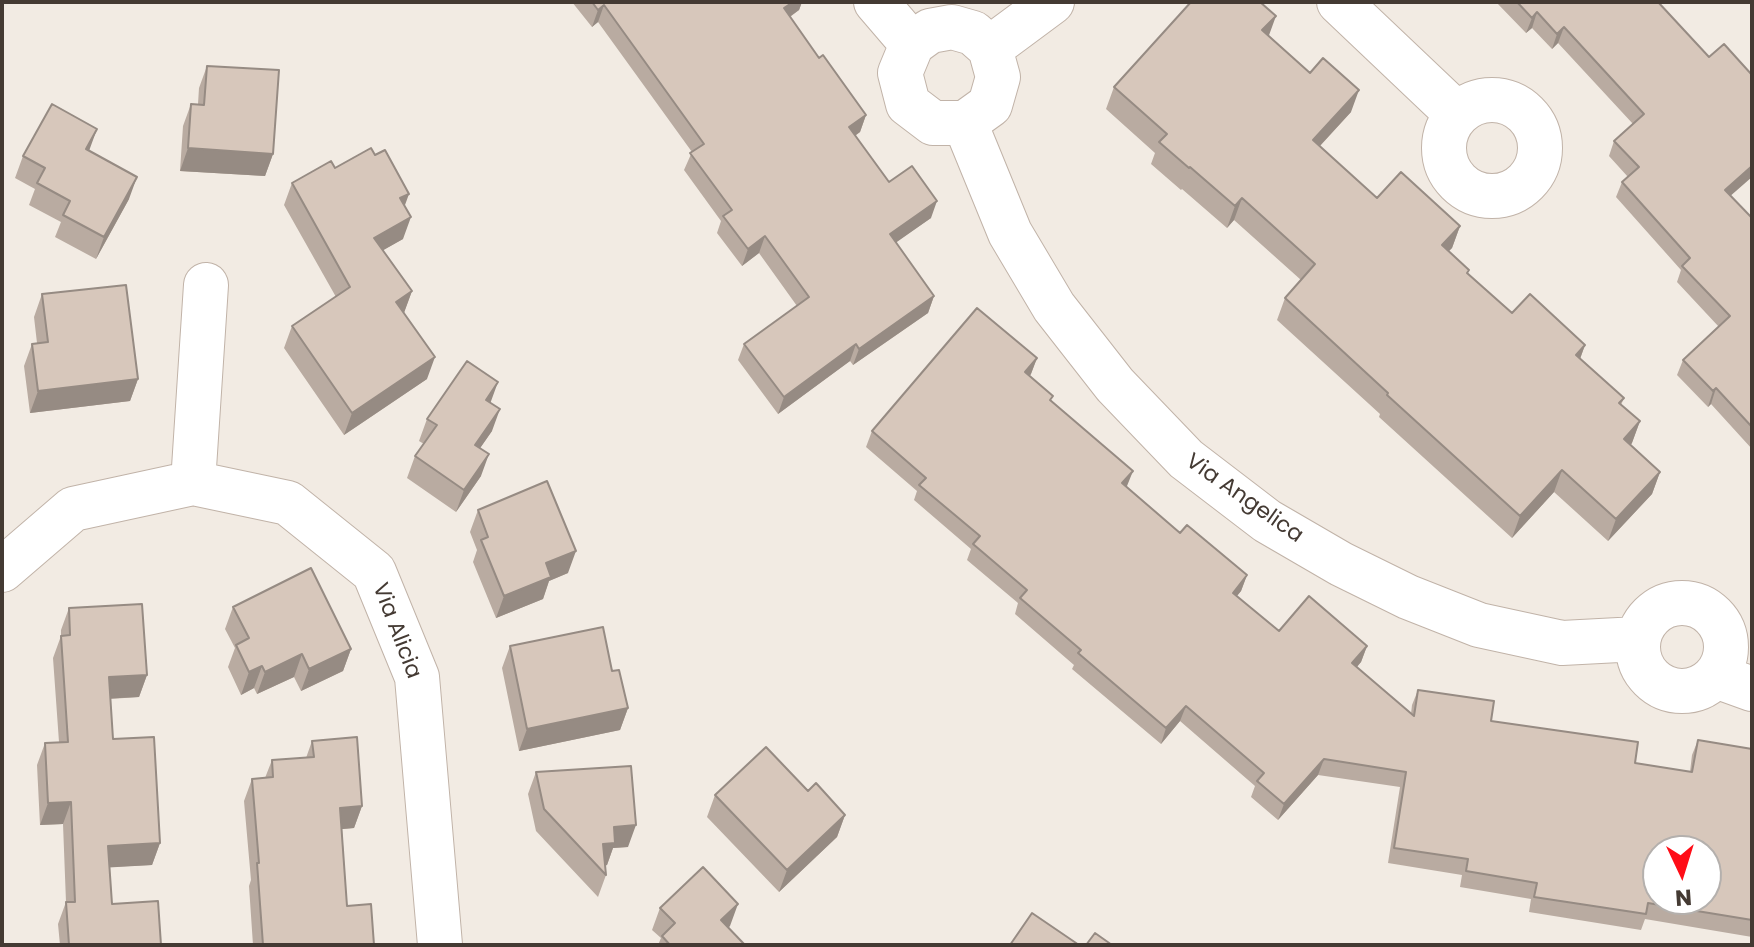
<!DOCTYPE html>
<style>
body{margin:0}
#map{position:relative;width:1754px;height:947px;overflow:hidden;background:#f2ebe3;font-family:Poppins,sans-serif}
canvas{display:block}
.frame{position:absolute;inset:0;border:4px solid #443a33;pointer-events:none}
.north{position:absolute;left:1642px;top:835px;width:80px;height:80px;box-sizing:border-box;background:#fff;border:2px solid #b4b0ad;border-radius:50%;rotate:176deg;font-size:22px;font-weight:700;line-height:32px;text-align:center;color:#443a33}
.north::after{content:'';display:block;margin:auto;width:28px;height:36px;background:#ff0d17;clip-path:polygon(50% 0,100% 100%,50% 72%,0 100%)}
</style>
<div id="map">
<canvas width="1754" height="947"></canvas>
<div class="frame"></div>
<div class="north">N</div>
</div>
<script>
const g = document.querySelector('canvas').getContext('2d');
g.lineJoin = 'round';
function trace(path, color, width, dash) { g.strokeStyle = color; g.lineWidth = width; g.lineCap = dash ? 'butt' : 'round'; g.setLineDash(dash || []); g.stroke(path); }
function fillPath(path, color) { g.fillStyle = color; g.fill(path, 'evenodd'); }
function drawText(font, color, halo, rows, align = 'center') {
  g.font = font + ' Poppins,sans-serif'; g.lineWidth = 8; g.setLineDash([]); g.textBaseline = 'middle'; g.strokeStyle = halo; g.fillStyle = color; for (const [text, x, y, turn = 0] of rows) {
    g.save(); g.translate(x, y); g.rotate((+turn || 0) * Math.PI / 180); g.textAlign = isNaN(turn) ? turn : align; if (halo) g.strokeText(text, 0, 0); g.fillText(text, 0, 0); g.restore();
  }
}
const minor = new Path2D(`
 M 876,2 L 912,44
 M 1339,2 L 1457,114
 M 952,27 L 973,33 L 990,48 L 998,77 L 990,105 L 965,123 L 933,123 L 908,104 L 900,73 L 912,44 L 930,31 Z
 M 990,48 L 1052,2
 M1444 148a48 48 0 1 1 96 0a48 48 0 1 1-96 0Z
 M 965,123 L 1010,233 L 1054,307 L 1115,385 L 1186,459 L 1267,521 L 1341,564 L 1408,597 L 1479,625 L 1562,643 L 1638,639
 M 193,483 L 206,285
 M 2,570 L 73,509 L 193,483 L 288,503 L 374,572 L 417,677 L 440,945
 M1638 647a44 44 0 1 1 88 0a44 44 0 1 1-88 0Z
 M 1716,676 L 1752,689`);
const wall = new Path2D(`
 M 572,2 L 802,2 L 799,10 L 790,17 L 819,58 L 866,115 L 860,132 L 855,136 L 889,182 L 931,218 L 896,242 L 934,296 L 928,313 L 853,365 L 850,361 L 778,414 L 738,360 L 744,344 L 797,306 L 759,253 L 742,266 L 717,233 L 721,221 L 684,170 L 692,152 L 598,22 L 592,27 Z
 M 1496,2 L 1658,2 L 1731,196 L 1752,218 L 1752,449 L 1711,404 L 1708,407 L 1677,375 L 1683,360 L 1719,327 L 1677,282 L 1681,270 L 1616,197 L 1622,182 L 1628,177 L 1609,156 L 1614,141 L 1633,124 L 1558,43 L 1552,49 L 1532,28 L 1526,33 Z
 M 1268,36 L 1351,112 L 1320,146 L 1377,198 L 1460,226 L 1452,248 L 1448,251 L 1468,274 L 1512,313 L 1585,345 L 1580,359 L 1624,398 L 1621,405 L 1640,421 L 1631,445 L 1660,472 L 1652,494 L 1608,541 L 1554,492 L 1512,538 L 1379,417 L 1380,414 L 1277,320 L 1285,298 L 1301,280 L 1234,220 L 1227,228 L 1182,189 L 1181,190 L 1151,164 L 1155,153 L 1106,109 L 1114,87 Z
 M 207,66 L 273,154 L 265,176 L 180,171 L 183,126 L 191,104 L 198,104 L 199,88 Z
 M 89,151 L 129,199 L 96,259 L 55,237 L 61,222 L 29,205 L 35,189 L 15,178 L 23,156 Z
 M 292,183 L 405,206 L 403,239 L 383,250 L 412,291 L 404,312 L 427,379 L 344,435 L 284,348 L 292,326 L 336,297 L 284,205 Z
 M 42,294 L 138,379 L 130,401 L 30,413 L 24,366 L 32,344 L 37,343 L 34,317 Z
 M 1037,358 L 1030,376 L 1127,486 L 1127,487 L 1180,533 L 1247,575 L 1241,591 L 1237,596 L 1279,631 L 1367,646 L 1361,662 L 1357,667 L 1411,714 L 1412,705 L 1418,690 L 1491,721 L 1635,763 L 1690,772 L 1692,755 L 1698,740 L 1752,749 L 1752,937 L 1645,919 L 1641,930 L 1529,912 L 1531,899 L 1460,887 L 1462,875 L 1388,863 L 1400,787 L 1318,775 L 1278,820 L 1251,797 L 1255,786 L 1180,721 L 1161,744 L 1072,669 L 1074,665 L 1015,614 L 1018,603 L 967,560 L 971,549 L 914,500 L 917,491 L 866,447 L 872,431 Z
 M 491,403 L 492,431 L 480,448 L 481,476 L 456,512 L 407,478 L 415,456 L 424,444 L 419,441 L 427,419 Z
 M 478,510 L 568,573 L 549,581 L 543,599 L 496,618 L 473,562 L 477,550 L 470,532 Z
 M 233,607 L 351,649 L 343,671 L 301,691 L 294,677 L 257,694 L 254,688 L 241,695 L 228,667 L 235,648 L 225,629 Z
 M 69,608 L 147,675 L 139,697 L 110,699 L 113,739 L 160,843 L 152,865 L 109,867 L 112,904 L 161,945 L 168,945 L 60,945 L 58,924 L 66,902 L 63,824 L 40,825 L 37,765 L 45,743 L 59,742 L 53,658 L 61,636 L 61,630 Z
 M 510,646 L 612,671 L 628,708 L 620,730 L 519,751 L 502,668 Z
 M 312,741 L 362,806 L 354,828 L 342,829 L 347,906 L 374,945 L 253,945 L 249,886 L 251,880 L 244,801 L 252,779 L 265,778 L 272,760 L 306,758 Z
 M 536,772 L 628,847 L 613,848 L 607,865 L 605,866 L 606,875 L 598,897 L 536,831 L 528,794 Z
 M 808,791 L 845,815 L 837,837 L 779,892 L 707,817 L 715,795 Z
 M 660,908 L 730,926 L 728,927 L 745,945 L 658,945 L 661,938 L 652,930 Z`);
const shadedWall = new Path2D(`
 M 793,2 L 802,2 L 799,10 L 778,25 L 784,8 Z
 M 604,5 L 598,22 L 592,27 L 598,10 Z
 M 1537,12 L 1532,28 L 1526,33 L 1532,18 Z
 M 1276,16 L 1268,38 L 1262,30 Z
 M 1564,27 L 1558,43 L 1552,49 L 1557,34 Z
 M 1359,90 L 1351,112 L 1305,162 L 1313,140 Z
 M 866,115 L 860,132 L 843,144 L 849,127 Z
 M 97,129 L 89,151 L 86,149 Z
 M 188,148 L 273,154 L 265,176 L 180,171 Z
 M 1752,166 L 1752,177 L 1720,205 L 1725,190 Z
 M 137,177 L 129,199 L 96,259 L 104,237 Z
 M 409,194 L 401,216 L 400,198 Z
 M 1242,198 L 1234,220 L 1227,228 L 1235,206 Z
 M 937,201 L 931,218 L 884,251 L 890,234 Z
 M 411,217 L 403,239 L 366,260 L 374,238 Z
 M 1460,226 L 1452,248 L 1434,267 L 1442,245 Z
 M 765,236 L 759,253 L 742,266 L 748,249 Z
 M 412,291 L 404,313 L 396,302 Z
 M 934,296 L 928,313 L 853,365 L 859,349 Z
 M 856,344 L 850,361 L 778,414 L 784,397 Z
 M 1585,345 L 1577,367 L 1576,355 Z
 M 435,357 L 427,379 L 344,435 L 352,413 Z
 M 1037,358 L 1031,374 L 1020,388 L 1025,372 Z
 M 138,379 L 130,401 L 30,413 L 38,391 Z
 M 498,382 L 490,404 L 486,400 Z
 M 1716,388 L 1711,404 L 1708,407 L 1713,391 Z
 M 500,409 L 492,431 L 467,467 L 475,445 Z
 M 1640,421 L 1632,443 L 1616,461 L 1624,439 Z
 M 489,454 L 481,476 L 456,512 L 464,490 Z
 M 1562,470 L 1554,492 L 1512,538 L 1520,516 Z
 M 1133,471 L 1127,486 L 1116,499 L 1122,483 Z
 M 1660,472 L 1652,494 L 1608,541 L 1616,519 Z
 M 576,551 L 568,573 L 549,581 L 543,599 L 496,618 L 504,596 L 546,563 Z
 M 1247,575 L 1241,591 L 1227,608 L 1233,593 Z
 M 1367,646 L 1361,662 L 1347,678 L 1352,663 Z
 M 351,649 L 343,671 L 301,691 L 309,669 Z
 M 302,654 L 294,677 L 257,694 L 265,672 Z
 M 262,666 L 254,688 L 241,695 L 249,672 Z
 M 147,675 L 139,697 L 101,699 L 109,677 Z
 M 1186,706 L 1180,721 L 1161,744 L 1166,728 Z
 M 628,708 L 620,730 L 519,751 L 527,729 Z
 M 1324,759 L 1318,775 L 1278,820 L 1284,804 Z
 M 71,802 L 63,824 L 40,825 L 48,803 Z
 M 362,806 L 354,828 L 332,830 L 340,808 Z
 M 845,815 L 837,837 L 779,892 L 787,870 Z
 M 636,825 L 628,847 L 613,848 L 607,865 L 597,866 L 603,844 L 614,827 Z
 M 160,843 L 152,865 L 100,868 L 108,846 Z
 M 738,904 L 730,926 L 713,942 L 721,920 Z`);
const building = new Path2D(`
 M 592,2 L 793,2 L 784,8 L 819,58 L 823,55 L 866,115 L 849,127 L 889,182 L 912,166 L 937,201 L 890,234 L 934,296 L 859,349 L 856,344 L 784,397 L 744,344 L 809,297 L 765,236 L 748,249 L 723,216 L 732,210 L 690,153 L 704,144 L 604,5 L 598,10 Z
 M 1191,2 L 1260,2 L 1276,16 L 1262,30 L 1310,73 L 1323,58 L 1359,90 L 1313,140 L 1377,198 L 1401,172 L 1460,226 L 1442,245 L 1469,270 L 1467,273 L 1512,313 L 1530,294 L 1585,345 L 1576,355 L 1624,398 L 1619,403 L 1640,421 L 1624,439 L 1660,472 L 1616,519 L 1562,470 L 1520,516 L 1387,395 L 1388,393 L 1285,298 L 1315,264 L 1242,198 L 1235,206 L 1190,167 L 1189,168 L 1159,142 L 1167,134 L 1114,87 Z
 M 1517,2 L 1658,2 L 1709,57 L 1724,44 L 1752,75 L 1752,166 L 1725,190 L 1752,218 L 1752,427 L 1716,388 L 1713,391 L 1683,360 L 1730,316 L 1682,266 L 1690,258 L 1622,182 L 1639,167 L 1614,141 L 1644,114 L 1564,27 L 1557,34 L 1537,12 L 1532,18 Z
 M 207,66 L 279,70 L 273,154 L 188,148 L 191,104 L 204,105 Z
 M 52,104 L 97,129 L 86,149 L 137,177 L 104,237 L 63,215 L 70,201 L 37,183 L 45,168 L 23,156 Z
 M 371,148 L 375,155 L 385,150 L 409,194 L 400,198 L 411,217 L 374,238 L 412,291 L 396,302 L 435,357 L 352,413 L 292,326 L 350,287 L 292,183 L 331,161 L 335,168 Z
 M 126,285 L 138,379 L 38,391 L 32,344 L 48,342 L 42,294 Z
 M 977,308 L 1037,358 L 1025,372 L 1053,396 L 1050,400 L 1133,471 L 1122,483 L 1180,533 L 1187,525 L 1247,575 L 1233,593 L 1279,631 L 1309,596 L 1367,646 L 1352,663 L 1414,716 L 1418,690 L 1494,701 L 1491,721 L 1638,742 L 1635,763 L 1692,772 L 1698,740 L 1752,749 L 1752,920 L 1648,903 L 1646,914 L 1534,897 L 1537,883 L 1466,871 L 1468,859 L 1394,848 L 1406,772 L 1324,759 L 1284,804 L 1257,781 L 1264,773 L 1186,706 L 1166,728 L 1078,653 L 1081,650 L 1020,598 L 1027,590 L 973,544 L 980,536 L 919,485 L 926,478 L 872,431 ZM 1658,851 L 1706,851 L 1706,899 L 1658,899 Z
 M 467,361 L 498,382 L 486,400 L 500,409 L 475,445 L 489,454 L 464,490 L 415,456 L 437,425 L 427,419 Z
 M 547,481 L 576,551 L 546,563 L 551,577 L 504,596 L 481,540 L 488,537 L 478,510 Z
 M 311,568 L 351,649 L 309,669 L 302,654 L 265,672 L 262,666 L 249,672 L 236,645 L 249,638 L 233,607 Z
 M 142,604 L 147,675 L 109,677 L 113,739 L 154,737 L 160,843 L 108,846 L 112,904 L 158,901 L 161,945 L 168,945 L 69,945 L 66,902 L 75,902 L 71,802 L 48,803 L 45,743 L 68,742 L 61,636 L 70,635 L 69,608 Z
 M 603,627 L 612,671 L 619,670 L 628,708 L 527,729 L 510,646 Z
 M 357,737 L 362,806 L 340,808 L 347,906 L 371,904 L 374,945 L 263,945 L 257,863 L 259,863 L 252,779 L 273,777 L 272,760 L 314,757 L 312,741 Z
 M 766,747 L 808,791 L 816,783 L 845,815 L 787,870 L 715,795 Z
 M 631,766 L 636,825 L 614,827 L 615,843 L 603,844 L 606,875 L 544,809 L 536,772 Z
 M 703,867 L 738,904 L 721,920 L 745,945 L 670,945 L 662,936 L 675,923 L 660,908 Z
 M 1032,913 L 1079,945 L 1010,945 Z
 M 1095,933 L 1112,945 L 1086,945 Z`);
const streetNames = [
 ["Via Angelica",1244,499,35],
 ["Via Alicia",396,631,69]
];
trace(minor, '#c1b3a8', 46);
trace(minor, '#fff', 44);
fillPath(wall, '#b9aba1');
fillPath(shadedWall, '#968b83');
fillPath(building, '#d7c7bb');
trace(building, '#968b83', 2);
drawText('22px', '#443a33', '#fff', streetNames);
</script>
